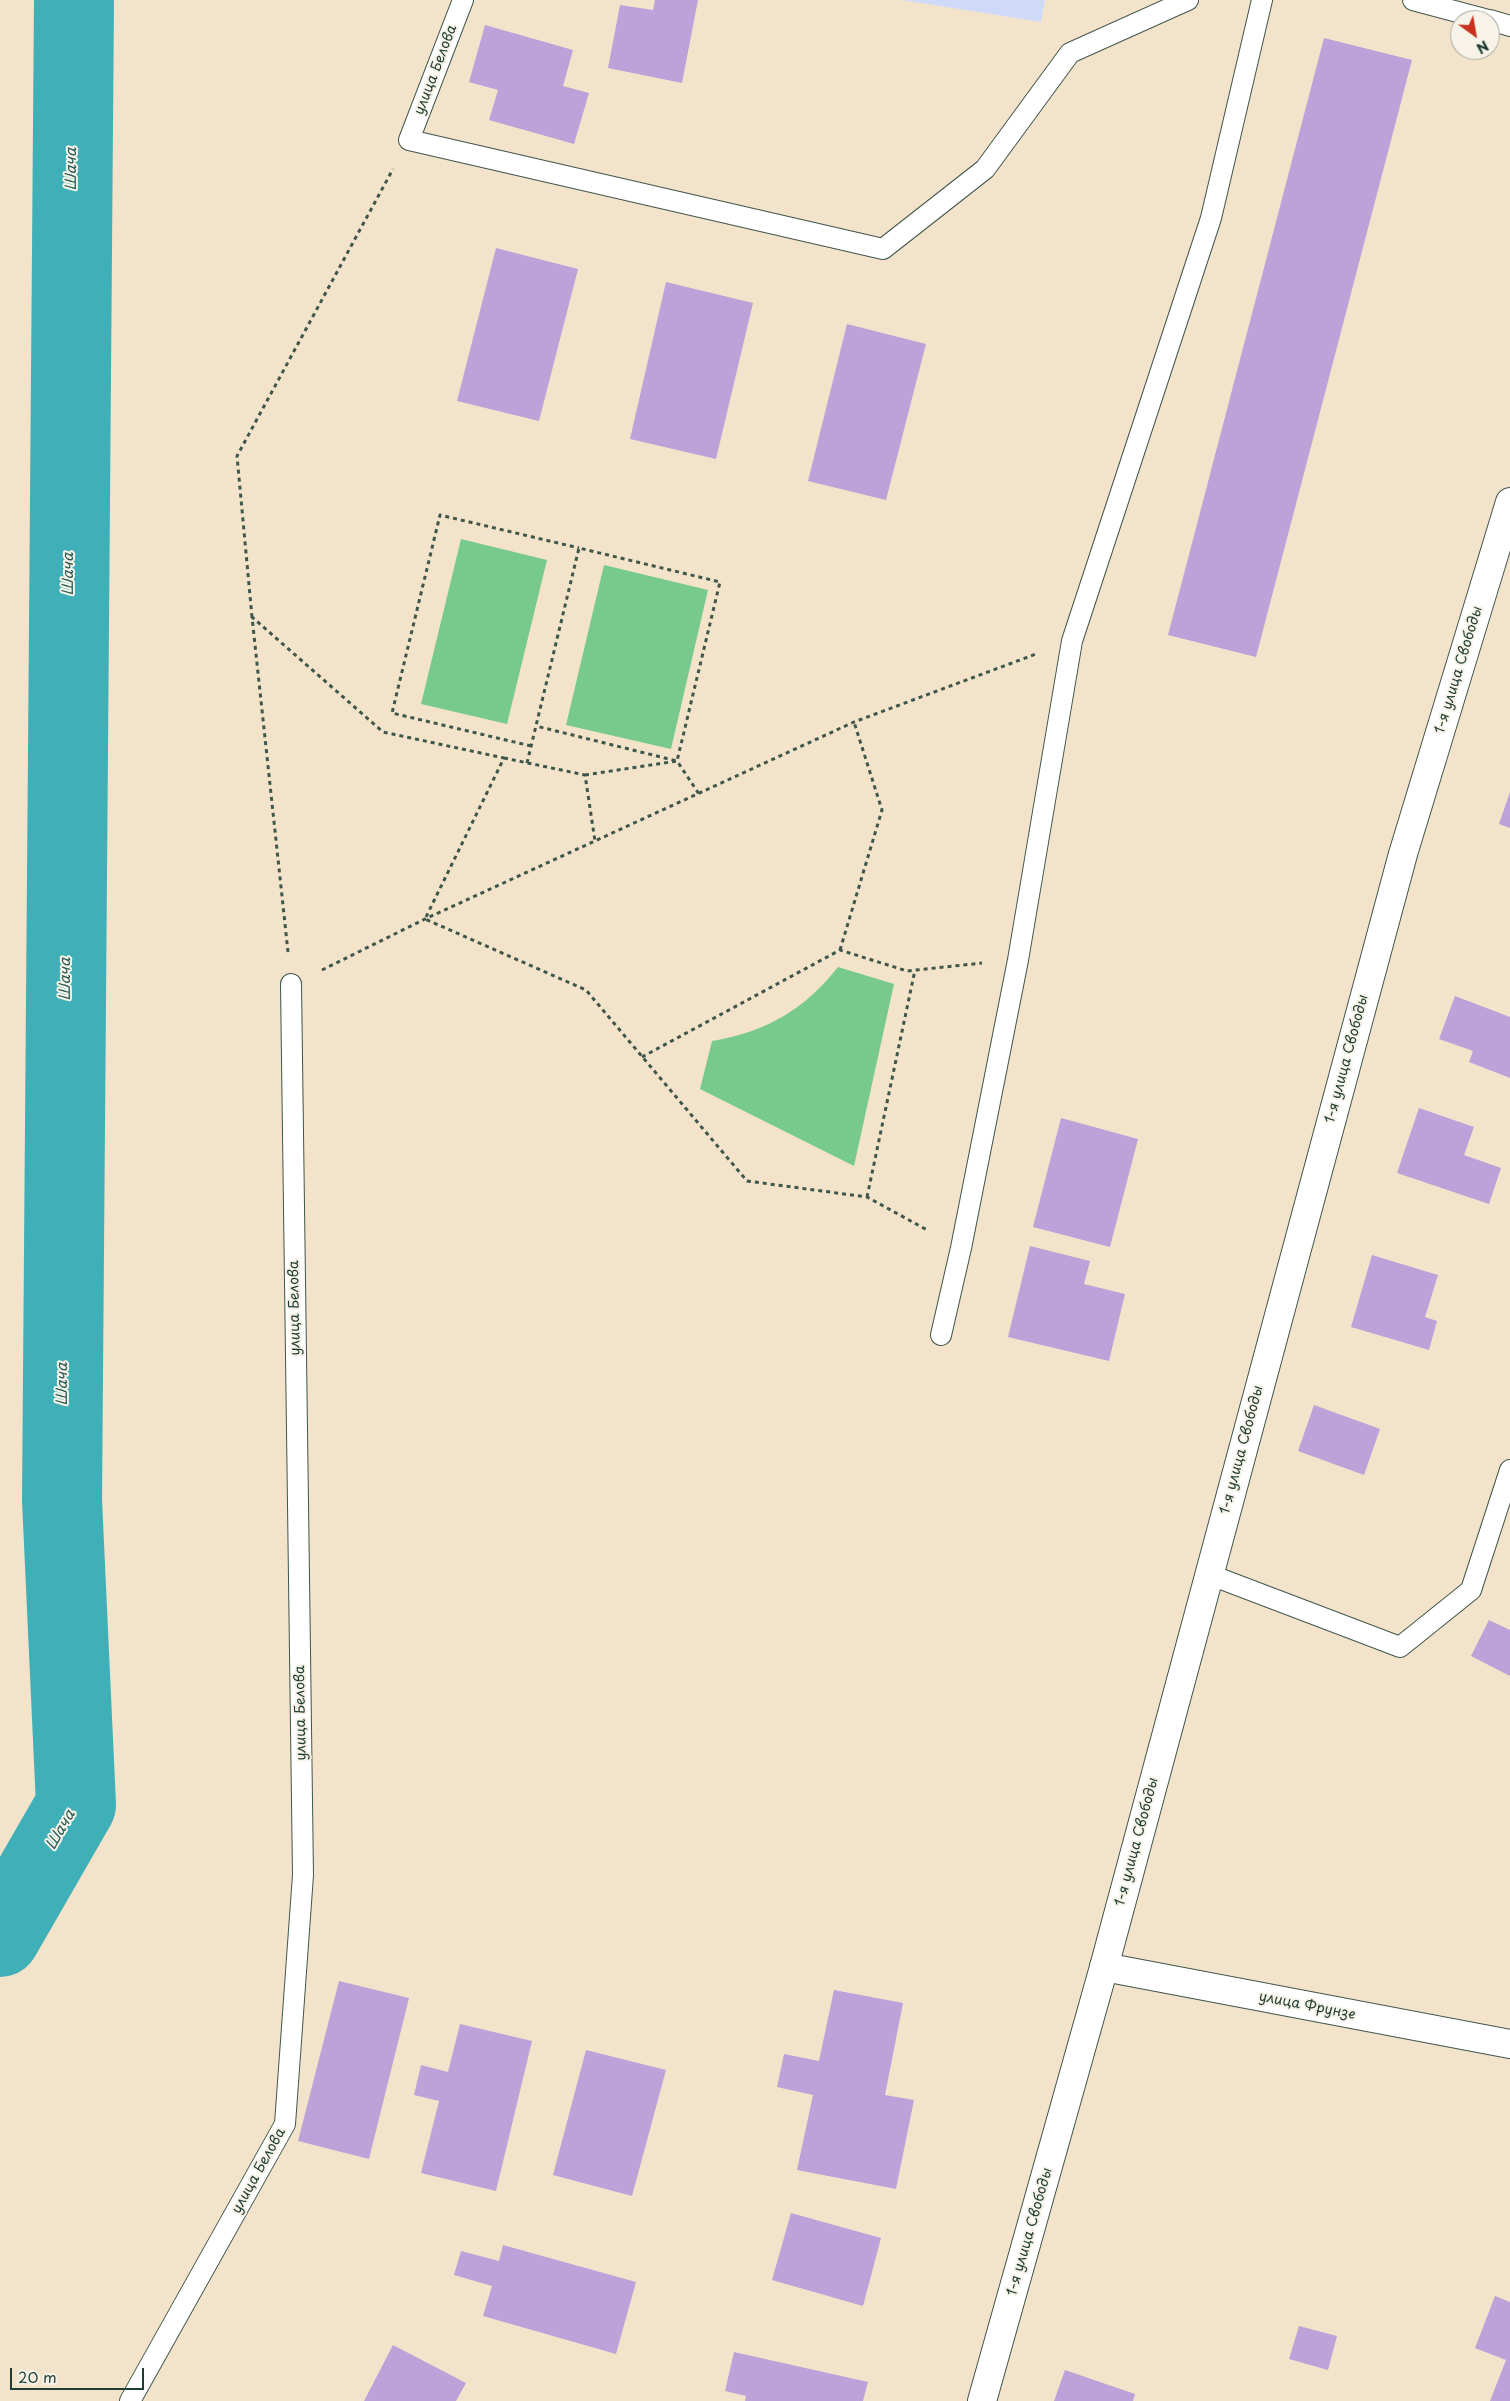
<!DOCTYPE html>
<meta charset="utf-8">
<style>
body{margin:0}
#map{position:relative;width:1510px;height:2401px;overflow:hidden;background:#f4e3cb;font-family:"Playpen Sans",sans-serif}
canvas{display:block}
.north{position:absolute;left:1450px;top:10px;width:50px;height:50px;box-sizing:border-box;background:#f7f3e8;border:1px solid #a1aaa0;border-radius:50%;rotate:148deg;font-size:14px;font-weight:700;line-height:20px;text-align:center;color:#1f3d34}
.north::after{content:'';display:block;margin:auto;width:18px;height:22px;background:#c8321e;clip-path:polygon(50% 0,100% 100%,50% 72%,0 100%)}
.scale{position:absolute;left:10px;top:2368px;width:134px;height:22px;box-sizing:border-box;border:2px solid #1f3d34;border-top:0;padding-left:6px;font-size:15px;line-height:18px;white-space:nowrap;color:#1f3d34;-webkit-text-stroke:4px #f7f3e8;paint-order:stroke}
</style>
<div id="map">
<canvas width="1510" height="2401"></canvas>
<div class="north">N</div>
<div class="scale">20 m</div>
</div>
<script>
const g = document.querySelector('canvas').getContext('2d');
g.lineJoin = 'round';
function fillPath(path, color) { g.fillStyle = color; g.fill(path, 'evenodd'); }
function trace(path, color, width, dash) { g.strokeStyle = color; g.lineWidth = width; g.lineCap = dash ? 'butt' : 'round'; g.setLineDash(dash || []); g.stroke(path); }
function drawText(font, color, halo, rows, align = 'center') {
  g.font = font + ' "Playpen Sans",sans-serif'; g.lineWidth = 4; g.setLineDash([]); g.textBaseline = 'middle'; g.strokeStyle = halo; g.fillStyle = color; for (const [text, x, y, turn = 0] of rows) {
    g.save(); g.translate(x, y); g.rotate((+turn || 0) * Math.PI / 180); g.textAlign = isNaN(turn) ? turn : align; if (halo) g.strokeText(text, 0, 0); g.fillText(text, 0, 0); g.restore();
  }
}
const built = new Path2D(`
 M 902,0 L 1045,0 L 1041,22 Z`);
const green = new Path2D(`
 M 461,539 L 547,560 L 507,724 L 421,704 Z
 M 604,565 L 708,590 L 671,749 L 566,725 Z
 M 838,967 L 894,984 L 854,1166 L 700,1089 L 712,1041 C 766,1032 804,1010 838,967 Z`);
const river = new Path2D(`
 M 0,1937 L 76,1805 L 62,1500 L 74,0`);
const building = new Path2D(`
 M 655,0 L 698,0 L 682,83 L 608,68 L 620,5 L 653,10 Z
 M 485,25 L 573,50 L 563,86 L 589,93 L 574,144 L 489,120 L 498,90 L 469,82 Z
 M 1324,38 L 1412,60 L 1256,657 L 1168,635 Z
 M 496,248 L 578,269 L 539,421 L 457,401 Z
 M 666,282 L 753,303 L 716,459 L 630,439 Z
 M 847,324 L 926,344 L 886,500 L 808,481 Z
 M 1510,792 L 1510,828 L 1499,824 Z
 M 1455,996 L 1510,1017 L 1510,1078 L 1469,1062 L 1473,1051 L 1439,1039 Z
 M 1419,1108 L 1474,1127 L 1464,1155 L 1501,1168 L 1489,1204 L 1397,1173 Z
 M 1061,1118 L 1138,1139 L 1110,1247 L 1033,1227 Z
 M 1030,1246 L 1090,1261 L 1084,1284 L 1125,1294 L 1109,1361 L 1008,1337 Z
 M 1372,1255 L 1438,1275 L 1425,1317 L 1437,1321 L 1429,1350 L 1351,1327 Z
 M 1314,1405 L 1380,1429 L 1364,1475 L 1298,1451 Z
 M 1489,1620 L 1510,1630 L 1510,1676 L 1471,1656 Z
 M 339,1981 L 409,1998 L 369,2159 L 298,2141 Z
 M 834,1990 L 903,2003 L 885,2095 L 914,2100 L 896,2189 L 797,2170 L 813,2095 L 777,2087 L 784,2054 L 819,2061 Z
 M 460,2024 L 532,2041 L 496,2191 L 421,2173 L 439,2101 L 414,2095 L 421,2065 L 448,2072 Z
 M 586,2050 L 666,2070 L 632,2196 L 553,2175 Z
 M 791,2213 L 881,2238 L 863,2306 L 772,2280 Z
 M 503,2245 L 636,2282 L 616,2354 L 483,2316 L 492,2286 L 454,2275 L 461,2251 L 499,2261 Z
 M 1495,2296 L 1510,2302 L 1510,2401 L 1490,2401 L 1506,2360 L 1475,2348 Z
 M 1299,2326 L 1337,2336 L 1328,2370 L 1289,2359 Z
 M 393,2345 L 466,2383 L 456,2401 L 364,2401 Z
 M 734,2352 L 868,2382 L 863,2401 L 745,2401 L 746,2396 L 725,2391 Z
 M 1065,2370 L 1135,2394 L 1133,2401 L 1054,2401 Z`);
const path = new Path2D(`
 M 252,617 L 237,456 L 393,169
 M 531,746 L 392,713 L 440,515 L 579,548
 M 504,758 L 585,775 L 595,841
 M 527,763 L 579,548 L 720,582 L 677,761 L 536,726
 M 585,775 L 677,761 L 699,794
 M 840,950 L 882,810 L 854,722
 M 288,952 L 252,617 L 383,732 L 504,758 L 425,919 L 586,990 L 747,1181 L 867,1197 L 929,1231
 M 322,970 L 425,919 L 854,722 L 1036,654
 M 642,1057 L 840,950 L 907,971 L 982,963
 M 867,1197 L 915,970`);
const lane = new Path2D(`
 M 463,0 L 409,140 L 883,249 L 985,169 L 1070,53 L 1188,0
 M 1413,0 L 1488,20
 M 1490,20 L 1510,26
 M 941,1335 L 961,1248 L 1018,960 L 1072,641 L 1211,218 L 1262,0
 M 1208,1574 L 1400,1647 L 1471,1590 L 1510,1470
 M 130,2401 L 285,2124 L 303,1875 L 291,984`);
const street = new Path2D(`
 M 1104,1967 L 1510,2044`);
const secondary = new Path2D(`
 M 982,2401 L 1104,1967 L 1403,854 L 1510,502`);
const streetNames = [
 ["улица Белова",436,70,-69],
 ["1-я улица Свободы",1459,670,-73],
 ["1-я улица Свободы",1347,1059,-75],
 ["улица Белова",295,1308,-91],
 ["1-я улица Свободы",1242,1450,-75],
 ["улица Белова",301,1713,-91],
 ["1-я улица Свободы",1137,1842,-75],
 ["улица Фрунзе",1307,2006,11],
 ["улица Белова",259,2171,-61],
 ["1-я улица Свободы",1030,2232,-74]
];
const waterNames = [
 ["Шача",72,169,-90],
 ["Шача",69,574,-90],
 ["Шача",66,979,-90],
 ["Шача",63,1384,-90],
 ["Шача",61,1830,-60]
];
fillPath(built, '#cfdaf9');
fillPath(green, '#77ca8c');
trace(river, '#3fb0b8', 80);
fillPath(building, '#bda1d9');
trace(lane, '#3f564b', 22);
trace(street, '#3f564b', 30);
trace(secondary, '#3f564b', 30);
trace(path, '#3f564b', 3, [4, 4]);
trace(lane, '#fff', 20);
trace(street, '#fff', 28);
trace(secondary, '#fff', 28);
drawText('14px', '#1f3d34', '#f7f3e8', streetNames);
drawText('italic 15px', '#275a55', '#f7f3e8', waterNames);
</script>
